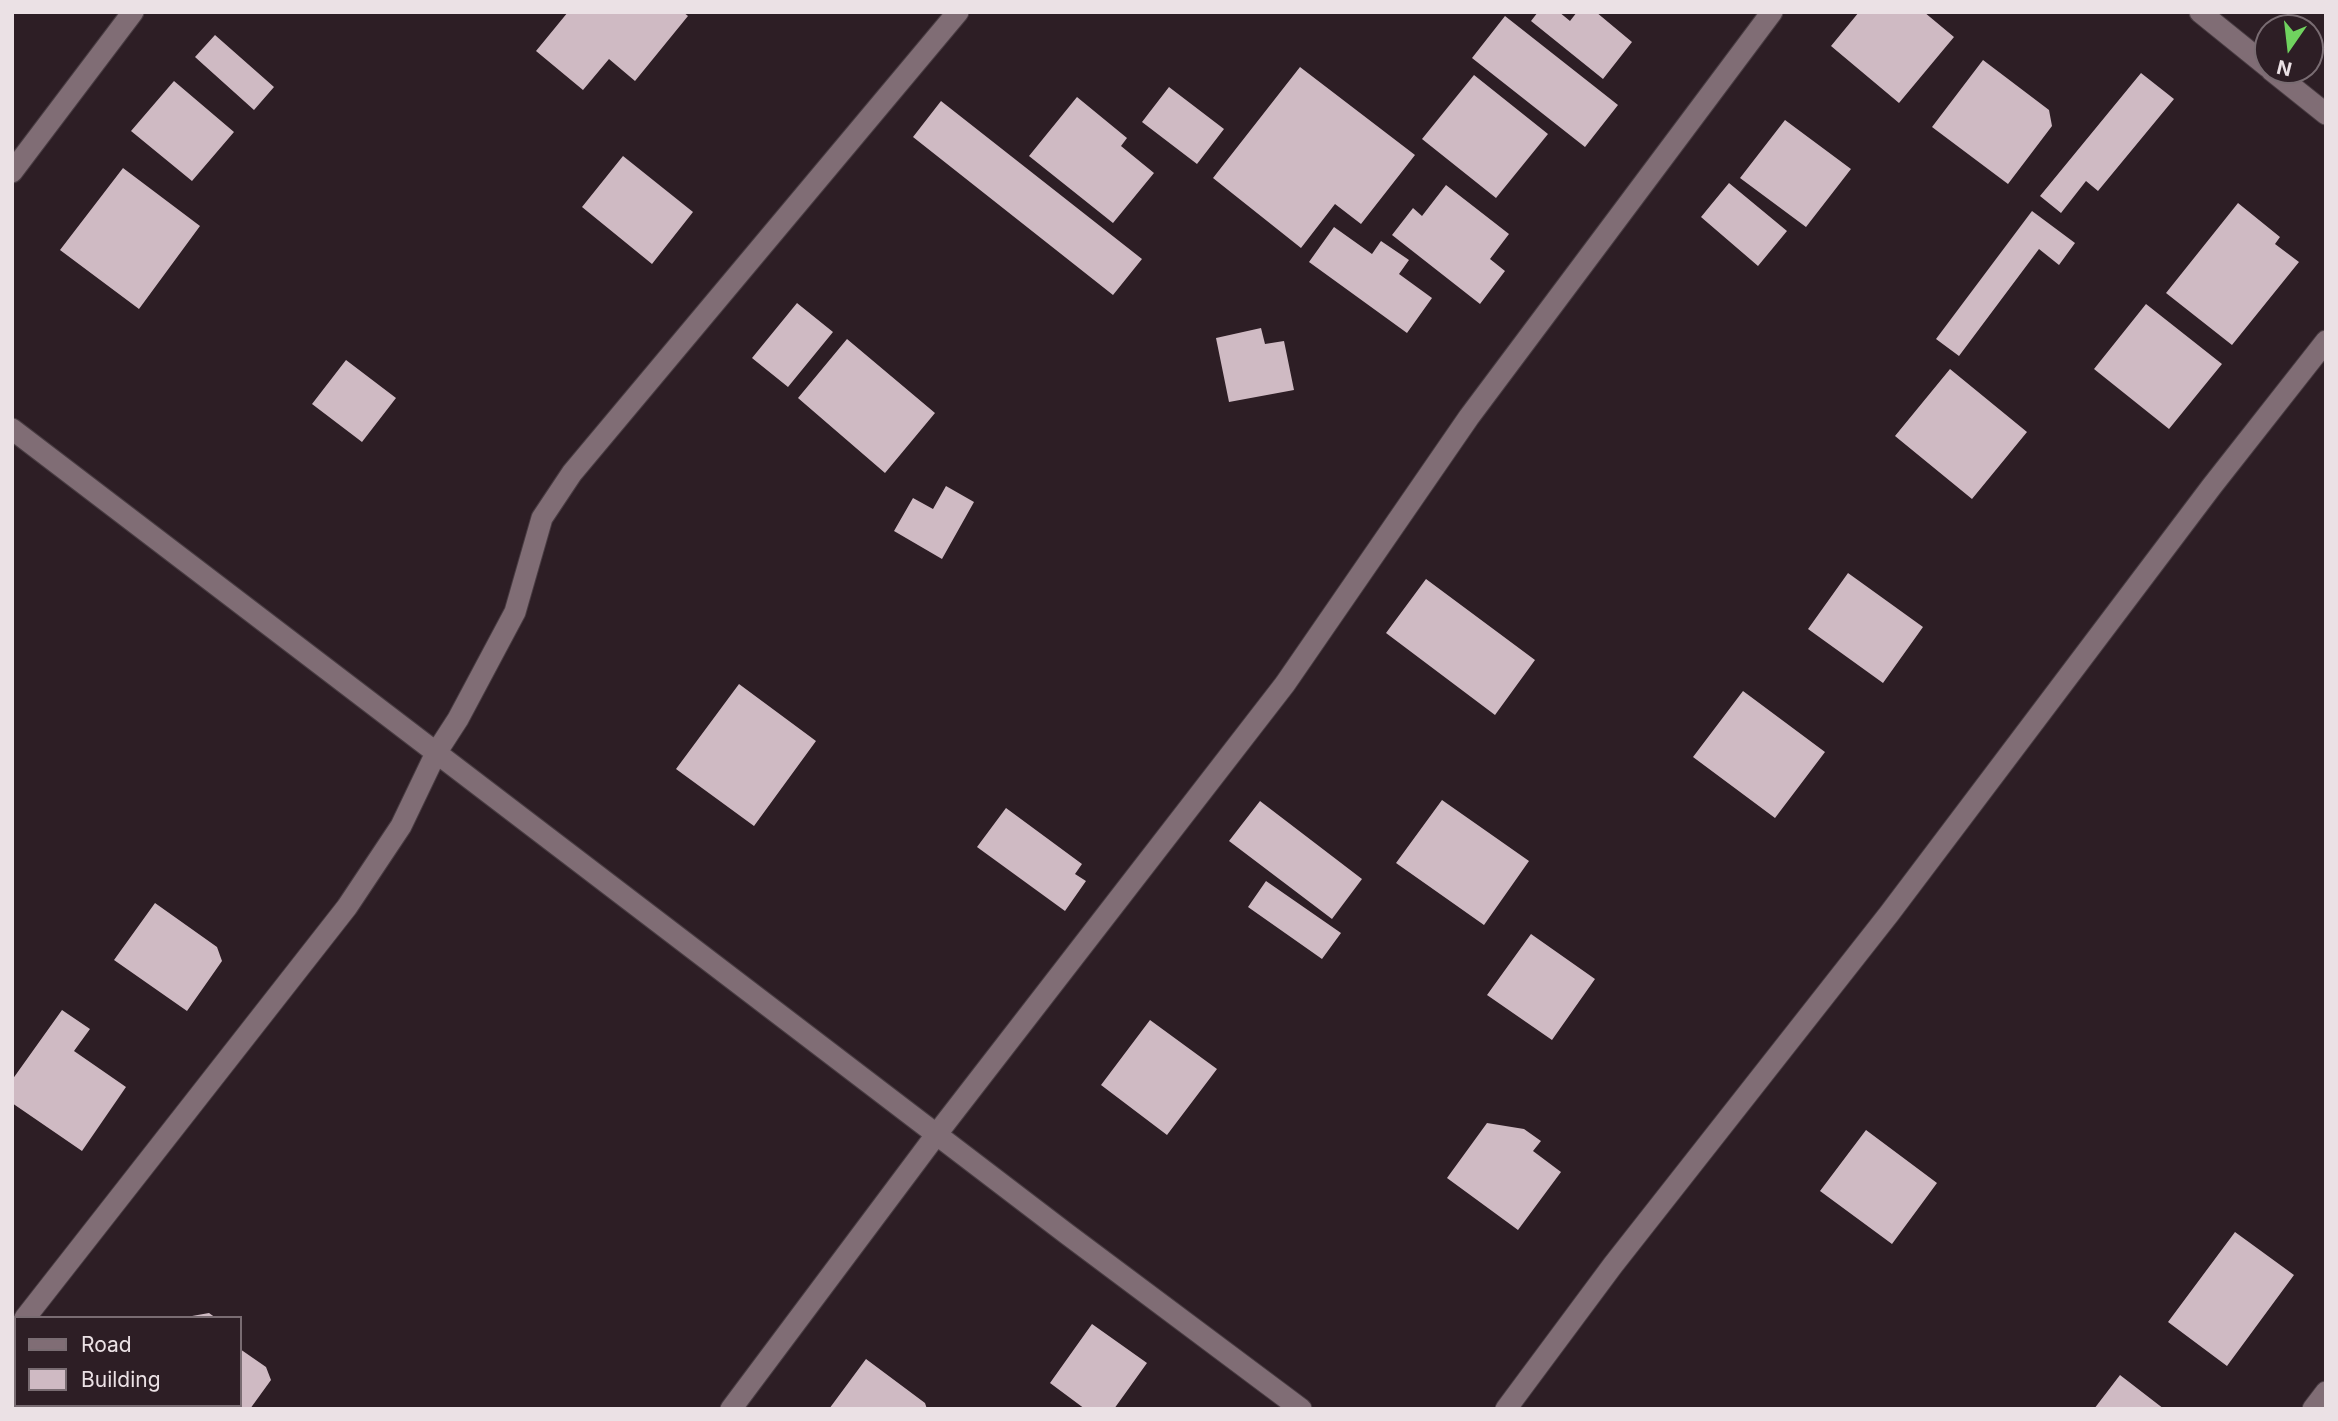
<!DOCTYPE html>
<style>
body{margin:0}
#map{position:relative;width:2338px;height:1421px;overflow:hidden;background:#2d1e25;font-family:Inter,sans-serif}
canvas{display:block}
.frame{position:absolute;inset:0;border:14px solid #ebe1e5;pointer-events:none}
.legend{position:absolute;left:14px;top:1316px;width:228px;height:91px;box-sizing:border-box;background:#2d1e25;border:2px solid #796c72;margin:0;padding:9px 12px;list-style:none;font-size:21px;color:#ebe1e5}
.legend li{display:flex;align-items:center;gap:14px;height:35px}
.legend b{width:35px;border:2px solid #796c72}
.north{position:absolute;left:2254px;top:14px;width:70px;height:70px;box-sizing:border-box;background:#2d1e25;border:2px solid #796c72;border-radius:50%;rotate:194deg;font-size:19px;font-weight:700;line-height:28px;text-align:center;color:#ebe1e5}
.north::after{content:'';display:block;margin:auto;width:24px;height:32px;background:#70d35f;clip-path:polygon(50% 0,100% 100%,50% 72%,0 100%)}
</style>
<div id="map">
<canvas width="2338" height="1421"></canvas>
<div class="frame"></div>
<ul class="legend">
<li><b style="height:9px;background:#806d75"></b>Road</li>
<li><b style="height:19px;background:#cfbac3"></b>Building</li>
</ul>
<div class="north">N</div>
</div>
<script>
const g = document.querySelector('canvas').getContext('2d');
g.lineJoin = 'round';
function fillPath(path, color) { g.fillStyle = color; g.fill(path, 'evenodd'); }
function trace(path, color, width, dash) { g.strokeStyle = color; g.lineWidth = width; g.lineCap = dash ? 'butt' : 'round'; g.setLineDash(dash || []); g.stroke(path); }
const building = new Path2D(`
 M 568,12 L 683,12 L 688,16 L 635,81 L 609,59 L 583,90 L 536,51 Z
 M 1538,12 L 1559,12 L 1570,21 L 1577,12 L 1596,12 L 1632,42 L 1603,79 L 1531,21 Z
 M 1859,12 L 1924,12 L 1954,37 L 1899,103 L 1831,46 Z
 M 1505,16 L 1618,105 L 1585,147 L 1472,58 Z
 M 215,35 L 274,87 L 254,110 L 195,57 Z
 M 1983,60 L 2049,110 L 2052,126 L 2008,184 L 1932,127 Z
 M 1300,67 L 1415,155 L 1361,224 L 1335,204 L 1301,248 L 1213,178 Z
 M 2141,73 L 2174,99 L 2098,191 L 2086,181 L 2061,213 L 2040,196 Z
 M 1474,75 L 1548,134 L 1496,198 L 1422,139 Z
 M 174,81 L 234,132 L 192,181 L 131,131 Z
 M 1169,87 L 1224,129 L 1197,164 L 1142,122 Z
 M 1077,97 L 1127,138 L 1121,146 L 1154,173 L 1113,223 L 1029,156 Z
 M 941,101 L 1142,259 L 1113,295 L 913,137 Z
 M 1785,120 L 1851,169 L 1806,227 L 1740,178 Z
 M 623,156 L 693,212 L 652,264 L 582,207 Z
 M 123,168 L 200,226 L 139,309 L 60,250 Z
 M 1729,183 L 1787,231 L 1758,266 L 1701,217 Z
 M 1446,185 L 1509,234 L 1490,259 L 1505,271 L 1480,304 L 1392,235 L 1413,208 L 1422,216 Z
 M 2238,203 L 2280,237 L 2275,244 L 2299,262 L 2232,345 L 2166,293 Z
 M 2032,211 L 2075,243 L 2059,265 L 2039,249 L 1959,356 L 1936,339 Z
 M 1334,227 L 1372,254 L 1381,241 L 1409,260 L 1399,274 L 1432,298 L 1407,333 L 1309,262 Z
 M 797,303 L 833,332 L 788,387 L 752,358 Z
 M 2146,304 L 2222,364 L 2169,429 L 2094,369 Z
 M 1261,328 L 1265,344 L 1284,341 L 1294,390 L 1229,402 L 1216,338 Z
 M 847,339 L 935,413 L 885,473 L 798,398 Z
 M 346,360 L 396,398 L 362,442 L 312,404 Z
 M 1950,369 L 2027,432 L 1972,499 L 1895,436 Z
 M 946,486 L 974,502 L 942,559 L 894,531 L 913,498 L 933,509 Z
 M 1848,573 L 1923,627 L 1883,683 L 1808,629 Z
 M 1426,579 L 1535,660 L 1495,715 L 1386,633 Z
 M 739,684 L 816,741 L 754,826 L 676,769 Z
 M 1743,691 L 1825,752 L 1775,818 L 1693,757 Z
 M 1442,800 L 1529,861 L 1484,925 L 1396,863 Z
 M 1260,801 L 1362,879 L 1332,919 L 1229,841 Z
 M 1006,808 L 1082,864 L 1075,874 L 1086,881 L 1065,911 L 977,847 Z
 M 1266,881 L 1341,933 L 1322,959 L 1248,907 Z
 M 155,903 L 217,947 L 222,961 L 187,1011 L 114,960 Z
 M 1531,934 L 1595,979 L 1552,1040 L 1487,995 Z
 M 62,1010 L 90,1029 L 74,1051 L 126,1087 L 82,1151 L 12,1103 L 12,1080 Z
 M 1150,1020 L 1217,1069 L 1167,1135 L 1101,1085 Z
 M 1487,1123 L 1524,1129 L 1541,1141 L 1533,1151 L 1561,1172 L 1518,1230 L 1447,1178 Z
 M 1866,1130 L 1937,1183 L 1892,1244 L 1820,1191 Z
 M 2235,1232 L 2294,1275 L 2227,1366 L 2168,1322 Z
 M 209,1313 L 216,1318 L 192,1318 L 192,1316 Z
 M 1092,1324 L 1147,1363 L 1114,1409 L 1085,1409 L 1050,1383 Z
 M 240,1349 L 266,1367 L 271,1380 L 250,1409 L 161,1409 L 156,1405 L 240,1405 Z
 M 866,1359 L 925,1403 L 927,1409 L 829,1409 Z
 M 2120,1375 L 2164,1409 L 2094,1409 Z`);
const street = new Path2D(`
 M 2200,12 L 2268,67
 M 2271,70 L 2326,114
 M 12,172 L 133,12
 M 12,429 L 1067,1234 L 1301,1409
 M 25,1318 L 347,907 L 401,826 L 436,753 L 458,719 L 515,612 L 542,518 L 572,473 L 958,12
 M 12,1335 L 16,1330
 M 731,1409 L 936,1135 L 1285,684 L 1469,417 L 1772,12
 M 1506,1409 L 1613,1265 L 1889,914 L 2212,486 L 2326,341
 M 2313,1409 L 2326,1392`);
fillPath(building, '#cfbac3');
trace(street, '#483c42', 23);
trace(street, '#806d75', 21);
</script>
